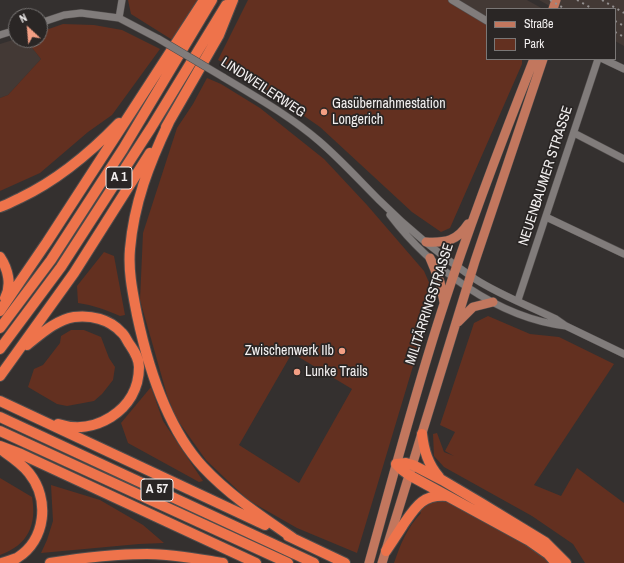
<!DOCTYPE html>
<meta charset="utf-8">
<style>
body{margin:0}
#map{position:relative;width:624px;height:563px;overflow:hidden;background:#34302f;font-family:"Archivo Narrow",sans-serif}
canvas{display:block}
.legend{position:absolute;left:486px;top:8px;width:130px;height:52px;box-sizing:border-box;background:#2a2625;border:1px solid #7a7776;margin:0;padding:5px 7px;list-style:none;font-size:12px;color:#f3f0f0}
.legend li{display:flex;align-items:center;gap:8px;height:20px}
.legend b{width:20px;border:1px solid #7a7776}
.north{position:absolute;left:8px;top:8px;width:40px;height:40px;box-sizing:border-box;background:#2a2625;border:1px solid #7a7776;border-radius:50%;rotate:334deg;font-size:11px;font-weight:700;line-height:16px;text-align:center;color:#f3f0f0}
.north::after{content:'';display:block;margin:auto;width:14px;height:18px;background:#f39f84;clip-path:polygon(50% 0,100% 100%,50% 72%,0 100%)}
</style>
<div id="map">
<canvas width="624" height="563"></canvas>
<ul class="legend">
<li><b style="height:5px;background:#c2775e"></b>Straße</li>
<li><b style="height:11px;background:#633020"></b>Park</li>
</ul>
<div class="north">N</div>
</div>
<script>
const g = document.querySelector('canvas').getContext('2d');
g.lineJoin = 'round';
function fillPath(path, color) { g.fillStyle = color; g.fill(path, 'evenodd'); }
function trace(path, color, width, dash) { g.strokeStyle = color; g.lineWidth = width; g.lineCap = dash ? 'butt' : 'round'; g.setLineDash(dash || []); g.stroke(path); }
function drawText(font, color, halo, rows, align = 'center') {
  g.font = font + ' "Archivo Narrow",sans-serif'; g.lineWidth = 3.5; g.setLineDash([]); g.textBaseline = 'middle'; g.strokeStyle = halo; g.fillStyle = color; for (const [text, x, y, turn = 0] of rows) {
    g.save(); g.translate(x, y); g.rotate((+turn || 0) * Math.PI / 180); g.textAlign = isNaN(turn) ? turn : align; if (halo) g.strokeText(text, 0, 0); g.fillText(text, 0, 0); g.restore();
  }
}
const built = new Path2D(`
 M 457,0 L 527,0 L 543,9 L 487,9 L 487,17 Z
 M 539,0 L 624,0 L 624,46 L 615,41 L 615,9 L 555,9 Z
 M 16,39 L 26,40 L 41,59 L 8,95 L 0,98 L 0,44 Z`);
const green = new Path2D(`
 M 128,0 L 198,0 L 174,41 L 131,14 Z
 M 248,0 L 449,0 L 487,23 L 487,59 L 522,59 L 522,64 L 450,228 L 441,232 L 412,212 L 320,127 L 245,75 L 218,60 Z
 M 63,24 L 94,25 L 122,30 L 160,49 L 112,115 L 88,132 L 40,173 L 0,191 L 0,98 L 8,95 L 41,59 L 26,40 L 40,40 L 40,32 Z
 M 207,78 L 221,84 L 260,108 L 324,159 L 367,205 L 424,271 L 431,287 L 431,306 L 357,553 L 297,528 L 248,500 L 206,460 L 176,418 L 167,395 L 140,300 L 143,233 L 177,128 L 193,104 ZM 292,353 L 352,389 L 299,483 L 239,445 Z
 M 104,252 L 114,256 L 125,315 L 120,316 C 106,310 93,305 78,303 L 77,286 Z
 M 488,316 L 530,334 L 559,337 L 614,364 L 534,485 L 561,496 L 577,468 L 624,503 L 624,563 L 585,563 L 573,544 L 532,516 L 444,467 L 434,456 L 433,434 L 437,433 L 444,452 L 454,456 L 445,451 L 455,432 L 440,425 L 474,323 Z
 M 71,330 L 84,330 L 101,337 L 109,358 L 115,367 L 113,380 L 102,394 L 94,401 L 67,406 L 57,404 L 28,387 L 34,369 L 43,365 L 60,343 L 61,336 Z
 M 151,387 L 163,421 L 203,481 L 199,482 L 128,443 L 121,423 Z
 M 0,478 L 32,497 C 37,525 28,545 0,555 Z
 M 51,485 L 100,500 L 143,525 L 164,543 L 139,544 L 41,553 L 47,540 L 53,521 Z
 M 445,500 C 481,519 521,536 551,563 L 394,563 C 401,543 407,528 421,513 L 418,509 L 425,503 Z`);
const minor = new Path2D(`
 M 452,0 L 487,21
 M 119,18 L 122,0
 M 40,23 L 64,15 L 81,13 L 119,18 L 159,39
 M 0,35 L 16,30
 M 603,59 L 624,69
 M 223,77 C 256,97 290,116 319,141 C 340,159 359,180 379,200 C 408,229 441,256 475,279 C 500,295 529,306 556,319 L 566,326 L 624,354
 M 574,133 L 624,159
 M 390,215 C 430,268 498,318 566,326
 M 546,217 L 624,254
 M 518,300 L 598,59`);
const major = new Path2D(`
 M 553,9 L 556,0
 M 426,242 C 446,243 457,241 468,224
 M 430,258 L 440,282 L 444,302
 M 458,322 L 473,307 L 493,302
 M 369,563 C 393,477 416,389 444,304 C 471,221 502,140 534,59
 M 382,563 L 475,261 L 543,59`);
const highway = new Path2D(`
 M 169,122 C 149,164 134,203 130,249 C 128,272 133,294 137,315 C 148,367 167,428 203,467 C 229,495 261,516 293,538
 M 166,127 L 219,35 L 233,0
 M 0,207 C 7,205 13,201 20,198 C 58,180 90,153 119,123
 M 0,257 C 8,269 12,285 5,298
 M 0,311 L 47,242 L 204,0
 M 0,328 L 51,260 L 123,149 L 212,0
 M 27,345 C 41,334 56,320 74,317 C 91,315 109,319 121,332 C 125,335 127,341 130,345 C 134,351 139,358 139,367 C 139,389 128,406 111,417 C 95,427 76,430 58,424
 M 0,349 L 61,267 L 151,128 L 226,5
 M 0,376 L 74,273 L 150,153
 M 0,401 L 265,525
 M 0,417 L 314,563
 M 0,431 L 288,563
 M 422,434 C 424,451 428,464 439,477
 M 0,446 L 21,454 L 256,563
 M 396,464 L 406,463 L 413,465 L 442,480 L 481,503 L 545,542 L 566,563
 M 396,464 L 402,470 L 409,475 L 528,540 L 548,554 L 556,563
 M 288,536 L 345,563
 M 386,551 C 392,542 398,533 403,525 C 416,506 423,494 447,496
 M 2,563 C 7,561 12,560 17,558 C 46,540 50,499 29,473 C 22,464 13,458 3,451
 M 50,563 C 81,558 115,554 147,554 C 173,554 198,559 223,563`);
const rail = new Path2D(`
 M 550,0 L 565,9
 M 577,0 L 593,9
 M 602,0 L 624,13
 M 615,21 L 624,26
 M 615,32 L 624,37`);
const minorBridge = new Path2D(`
 M 159,39 L 223,77`);
const markers = [
 [324,112,4,"#f39f84"],
 [342,351,4,"#f39f84"],
 [297,372,4,"#f39f84"]
];
const shields = [
 [119,178,26],
 [157,490,32]
];
const shieldNames = [
 ["A 1",119,178],
 ["A 57",157,490]
];
const streetNames = [
 ["LINDWEILERWEG",263,88,33],
 ["NEUENBAUMER STRASSE",546,176,-72],
 ["MILITÄRRINGSTRASSE",430,304,-72]
];
const poiNames = [
 ["Gasübernahmestation",332,104],
 ["Longerich",332,120],
 ["Zwischenwerk IIb",334,351,"right"],
 ["Lunke Trails",305,372]
];
fillPath(built, '#433935');
fillPath(green, '#633020');
trace(minor, '#504c4b', 8);
trace(major, '#504c4b', 10);
trace(highway, '#504c4b', 12);
trace(minor, '#817c7b', 7);
trace(major, '#c2775e', 9);
trace(highway, '#ee734b', 10);
trace(rail, '#949090', 2, [2, 4]);
trace(minorBridge, '#504c4b', 8, []);
trace(minorBridge, '#817c7b', 7);
for (const [x, y, r, color] of markers) { const dot = new Path2D(); dot.arc(x, y, r, 0, 2 * Math.PI); g.fillStyle = color; g.fill(dot); trace(dot, '#2a2625', 1.5); }
for (const [x, y, w] of shields) { const box = new Path2D(); box.roundRect(x - w / 2, y - 11, w, 22, 3); g.fillStyle = '#2a2625'; g.fill(box); trace(box, '#f3f0f0', 1); }
drawText('bold 13px', '#f3f0f0', null, shieldNames);
drawText('14px', '#f3f0f0', '#2a2625', streetNames);
drawText('14px', '#f3f0f0', '#2a2625', poiNames, 'left');
</script>
